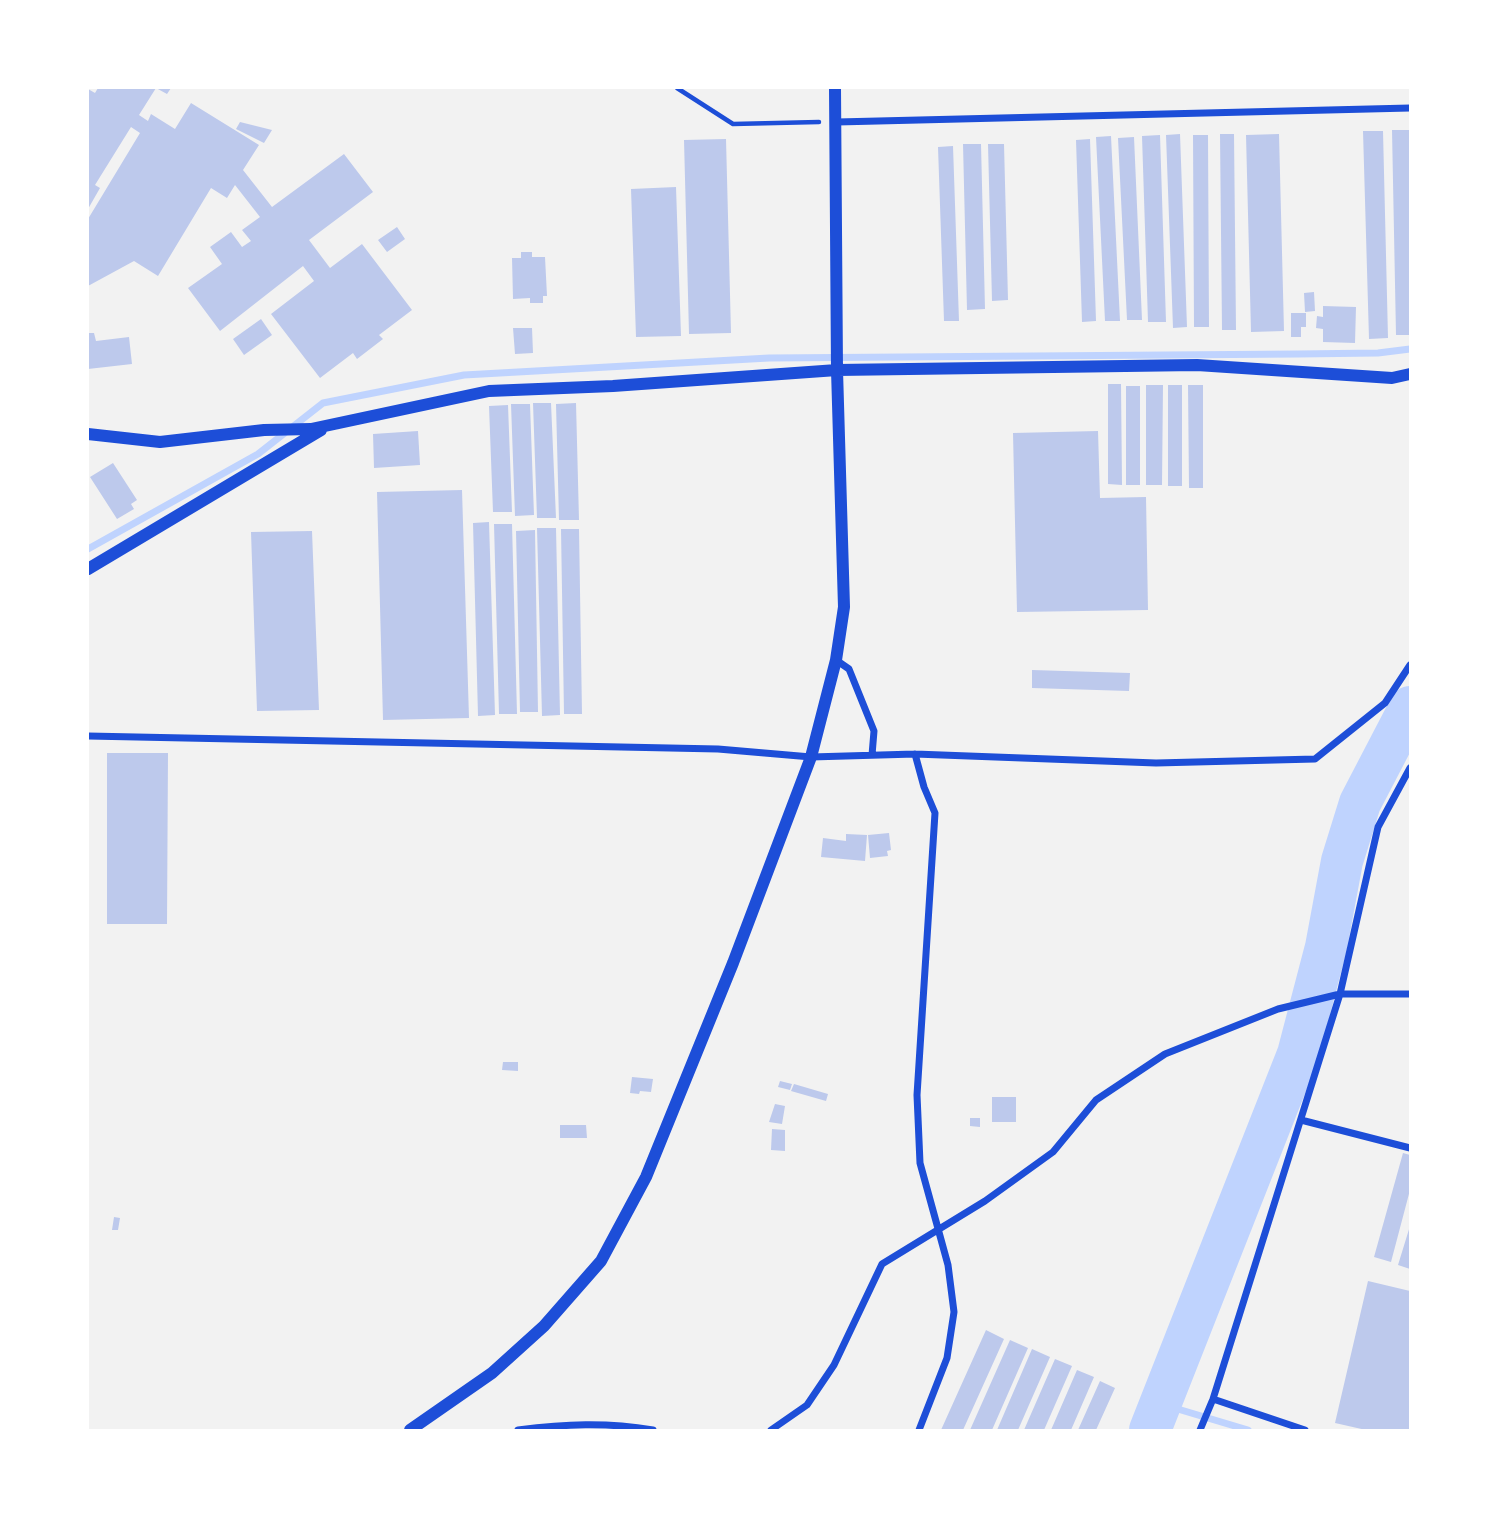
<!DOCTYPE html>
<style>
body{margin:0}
#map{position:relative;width:1498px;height:1518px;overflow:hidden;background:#f2f2f2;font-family:"Noto Sans",sans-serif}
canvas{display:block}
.frame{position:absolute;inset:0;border:89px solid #fff;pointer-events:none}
</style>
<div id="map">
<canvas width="1498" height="1518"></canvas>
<div class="frame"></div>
</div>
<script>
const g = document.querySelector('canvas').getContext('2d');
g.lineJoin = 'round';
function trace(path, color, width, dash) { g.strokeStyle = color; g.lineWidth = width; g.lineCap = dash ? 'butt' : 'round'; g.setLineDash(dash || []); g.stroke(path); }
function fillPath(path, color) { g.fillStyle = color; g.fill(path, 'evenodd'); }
const stream = new Path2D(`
 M 88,549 L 258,454 L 323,403 L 464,375 L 769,358 L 1298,354 L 1378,353 L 1410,349
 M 1161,1404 L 1248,1430`);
const river = new Path2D(`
 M 1150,1430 L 1298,1054 L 1326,947 L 1342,861 L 1360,803 L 1410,707`);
const building = new Path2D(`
 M 98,88 L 171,88 L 167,94 L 156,88 L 139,115 L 148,121 L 151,114 L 175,129 L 191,103 L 259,145 L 243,170 L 272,207 L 344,154 L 373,192 L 309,240 L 330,268 L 362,244 L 412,310 L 379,335 L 383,339 L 357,359 L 353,353 L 320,378 L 271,314 L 314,281 L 303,266 L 220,331 L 188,288 L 222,264 L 210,247 L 231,232 L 242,247 L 251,241 L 242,230 L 260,217 L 235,185 L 227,198 L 211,188 L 158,276 L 134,261 L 88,286 L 88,219 L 140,133 L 131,127 L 95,185 L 100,188 L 88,209 L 88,89 L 95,93 Z
 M 240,122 L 272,130 L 264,143 L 236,129 Z
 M 1392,130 L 1410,130 L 1410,335 L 1396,335 Z
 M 1363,131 L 1383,131 L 1388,338 L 1369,339 Z
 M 1180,134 L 1187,327 L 1173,328 L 1166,135 Z
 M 1220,134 L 1234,134 L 1236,330 L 1222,330 Z
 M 1279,134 L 1284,331 L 1251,332 L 1246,135 Z
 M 1160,135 L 1166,322 L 1148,322 L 1142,136 Z
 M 1193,135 L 1208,135 L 1209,327 L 1194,327 Z
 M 1111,136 L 1120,321 L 1105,321 L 1096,137 Z
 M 1134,137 L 1142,320 L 1127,320 L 1118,138 Z
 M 726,139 L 731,333 L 689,334 L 684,140 Z
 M 1090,139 L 1096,321 L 1082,322 L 1076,140 Z
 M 963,144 L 981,144 L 985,309 L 967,310 Z
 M 988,144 L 1004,144 L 1008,300 L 992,301 Z
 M 953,146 L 959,321 L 944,321 L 938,147 Z
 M 676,187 L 681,336 L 636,337 L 631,189 Z
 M 397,227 L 405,239 L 387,252 L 378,240 Z
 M 521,252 L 532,252 L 532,257 L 545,257 L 547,296 L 543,296 L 543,303 L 530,303 L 530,298 L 513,299 L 512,258 L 521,258 Z
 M 1314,292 L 1315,311 L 1305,312 L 1304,293 Z
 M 1323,306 L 1356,307 L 1355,343 L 1323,342 L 1323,329 L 1316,328 L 1317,316 L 1323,317 Z
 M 1291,313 L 1306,313 L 1306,327 L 1301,327 L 1301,337 L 1291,337 Z
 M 261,319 L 272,335 L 244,355 L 233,339 Z
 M 513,328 L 532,328 L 533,353 L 515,354 Z
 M 88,333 L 94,333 L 96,341 L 129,337 L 132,364 L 88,369 Z
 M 1108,384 L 1121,384 L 1122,485 L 1108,484 Z
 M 1146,385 L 1163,385 L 1162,485 L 1146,485 Z
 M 1168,385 L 1182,385 L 1182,486 L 1168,486 Z
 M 1188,385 L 1203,385 L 1203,488 L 1189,488 Z
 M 1126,386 L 1140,386 L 1140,485 L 1126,485 Z
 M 533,403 L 551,403 L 556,518 L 537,518 Z
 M 576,403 L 579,520 L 559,520 L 556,404 Z
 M 511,404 L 530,404 L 534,515 L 515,516 Z
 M 508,405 L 512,512 L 493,512 L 489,406 Z
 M 418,431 L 420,465 L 374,468 L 373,434 Z
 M 1098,431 L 1100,498 L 1146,497 L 1148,610 L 1017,612 L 1013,433 Z
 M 113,463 L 137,500 L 131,504 L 134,509 L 117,519 L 90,477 Z
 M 462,490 L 469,718 L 383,720 L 377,492 Z
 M 489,522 L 495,715 L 478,716 L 473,523 Z
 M 494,524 L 512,524 L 517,714 L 499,714 Z
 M 537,528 L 556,528 L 560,715 L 542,716 Z
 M 561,529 L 579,529 L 582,714 L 564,714 Z
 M 535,530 L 538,712 L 520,712 L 516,531 Z
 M 312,531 L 319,710 L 257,711 L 251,532 Z
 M 1032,670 L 1130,673 L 1129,691 L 1032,688 Z
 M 107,753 L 168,753 L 167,924 L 107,924 Z
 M 889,833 L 891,850 L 887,851 L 888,856 L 870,858 L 868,835 Z
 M 846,834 L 867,835 L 865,861 L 821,857 L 823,838 L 846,841 Z
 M 503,1062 L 518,1062 L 518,1071 L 502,1070 Z
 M 632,1077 L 653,1079 L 651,1092 L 640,1091 L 639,1094 L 630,1093 Z
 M 780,1081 L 792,1084 L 790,1090 L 778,1087 Z
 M 794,1084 L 828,1094 L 826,1101 L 791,1091 Z
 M 992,1097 L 1016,1097 L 1016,1122 L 992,1122 Z
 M 775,1104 L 785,1106 L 782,1124 L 769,1122 Z
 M 970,1118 L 980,1118 L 980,1127 L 970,1126 Z
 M 560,1125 L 586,1125 L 587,1138 L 560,1138 Z
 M 772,1129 L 785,1130 L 785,1151 L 771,1150 Z
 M 1403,1153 L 1410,1155 L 1410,1190 L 1391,1262 L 1374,1257 Z
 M 114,1217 L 120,1218 L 118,1230 L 112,1230 Z
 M 1410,1226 L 1410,1269 L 1398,1265 Z
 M 1368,1281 L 1410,1291 L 1410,1430 L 1366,1430 L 1335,1423 Z
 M 986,1330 L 1004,1339 L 963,1430 L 941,1430 Z
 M 1010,1340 L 1028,1348 L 992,1430 L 970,1430 Z
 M 1032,1349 L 1050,1357 L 1018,1430 L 997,1430 Z
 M 1055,1359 L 1072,1366 L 1044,1430 L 1024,1430 Z
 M 1077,1370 L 1094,1377 L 1071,1430 L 1051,1430 Z
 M 1100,1381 L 1115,1388 L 1096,1430 L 1078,1430 Z`);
const path = new Path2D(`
 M 677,88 L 733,124 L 819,122`);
const minor = new Path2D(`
 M 837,122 L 1410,108
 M 836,660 L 849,669 L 874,731 L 872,755
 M 88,736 L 718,749 L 811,757 L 915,754 L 1156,763 L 1315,759 L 1385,703 L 1410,665
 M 915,754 L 924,787 L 935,813 L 917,1095 L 920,1163 L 948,1265 L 954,1312 L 947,1358 L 919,1430
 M 1301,1120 L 1410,1148
 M 1213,1399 L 1305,1430
 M 518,1430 C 565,1424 606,1422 653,1430
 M 771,1430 L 807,1405 L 834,1365 L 882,1264 L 985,1201 L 1053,1152 L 1096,1100 L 1165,1054 L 1278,1009 L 1340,994 L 1410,994
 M 1200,1430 L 1213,1399 L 1340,994 L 1378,827 L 1410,768`);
const tertiary = new Path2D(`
 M 88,434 L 160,442 L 264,430 L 311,429 L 489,391 L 613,386 L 837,370 L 1197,365 L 1392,378 L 1410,374
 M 88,569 L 321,430
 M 410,1430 L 492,1373 L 544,1326 L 601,1261 L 646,1177 L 733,963 L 811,757 L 836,660 L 844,607 L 837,370 L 835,88`);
trace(stream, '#bfd3fe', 7);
trace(river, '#bfd3fe', 42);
fillPath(building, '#bdc9ec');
trace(path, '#1d4ed8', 4.5);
trace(minor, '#1d4ed8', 7);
trace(tertiary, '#1d4ed8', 12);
</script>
